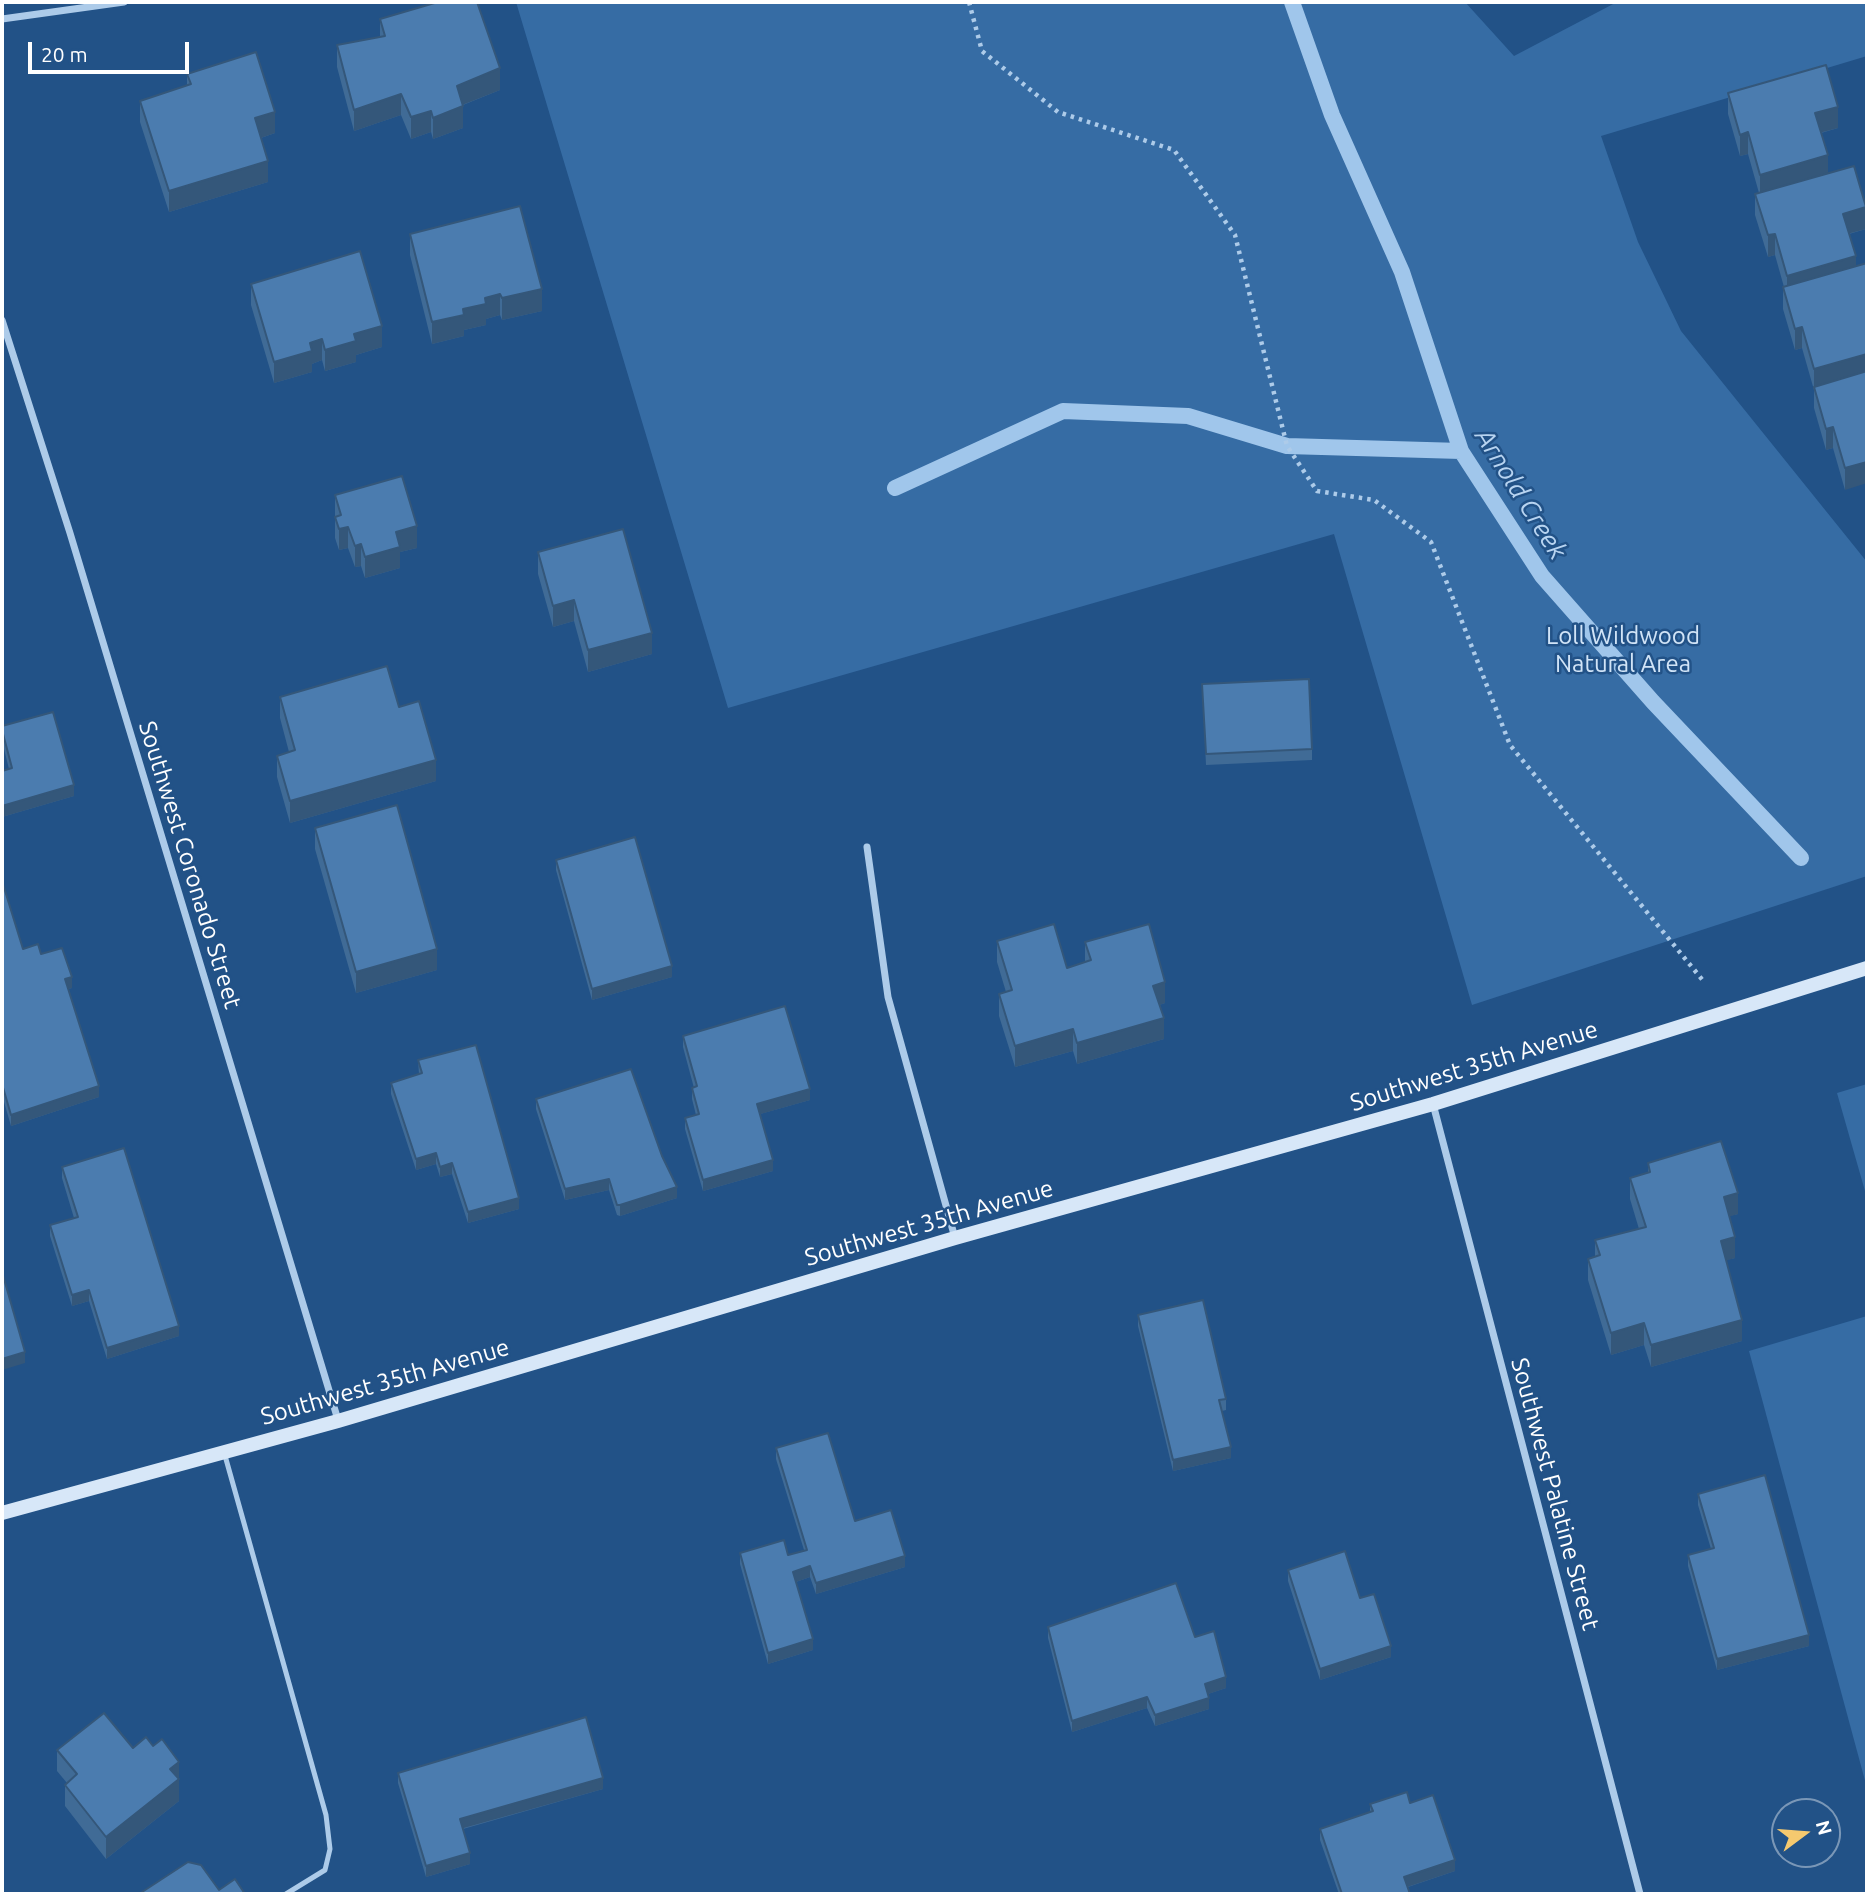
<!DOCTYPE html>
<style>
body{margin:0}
#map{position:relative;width:1869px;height:1896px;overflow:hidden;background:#225287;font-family:Ubuntu,sans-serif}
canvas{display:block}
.frame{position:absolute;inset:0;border:4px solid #fff;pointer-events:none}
.north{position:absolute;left:1771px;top:1798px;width:70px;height:70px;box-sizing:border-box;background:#225287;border:2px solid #7a97b7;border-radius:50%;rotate:74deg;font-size:19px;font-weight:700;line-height:28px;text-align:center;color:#fff}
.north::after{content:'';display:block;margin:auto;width:24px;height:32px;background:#f5c96f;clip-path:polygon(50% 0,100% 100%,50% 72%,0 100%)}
.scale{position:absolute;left:28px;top:42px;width:161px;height:32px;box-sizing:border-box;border:4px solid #fff;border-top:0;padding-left:9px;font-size:21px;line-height:24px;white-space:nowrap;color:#fff;-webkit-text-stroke:5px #225287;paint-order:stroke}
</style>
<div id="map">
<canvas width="1869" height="1896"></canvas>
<div class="frame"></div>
<div class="north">N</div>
<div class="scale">20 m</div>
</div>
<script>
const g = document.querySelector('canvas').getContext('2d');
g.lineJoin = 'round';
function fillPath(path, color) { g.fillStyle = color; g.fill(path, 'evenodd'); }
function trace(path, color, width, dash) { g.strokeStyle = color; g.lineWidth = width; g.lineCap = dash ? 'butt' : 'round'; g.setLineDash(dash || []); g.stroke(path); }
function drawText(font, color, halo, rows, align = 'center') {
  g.font = font + ' Ubuntu,sans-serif'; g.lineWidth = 5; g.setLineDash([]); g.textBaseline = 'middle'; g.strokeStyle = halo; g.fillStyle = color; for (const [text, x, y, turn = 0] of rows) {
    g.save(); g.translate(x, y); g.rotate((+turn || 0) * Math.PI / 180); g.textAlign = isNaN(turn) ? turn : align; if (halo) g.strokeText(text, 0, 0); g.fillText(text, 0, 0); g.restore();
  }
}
const green = new Path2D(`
 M 516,2 L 1465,2 L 1514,56 L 1617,2 L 1867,2 L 1867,56 L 1601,136 L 1638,242 L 1681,331 L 1867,562 L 1867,876 L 1472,1005 L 1334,534 L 728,708 Z
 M 1867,1084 L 1867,1198 L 1837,1093 Z
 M 1867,1316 L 1867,1788 L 1749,1351 Z`);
const stream = new Path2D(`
 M 1292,2 L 1332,115 L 1402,272 L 1461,451 L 1542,576 L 1653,702 L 1801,858
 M 895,488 L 1063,411 L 1188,416 L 1287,446 L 1461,451`);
const path = new Path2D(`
 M 969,2 L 982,51 L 1058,112 L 1174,150 L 1235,235 L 1287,446 L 1317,491 L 1374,500 L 1431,542 L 1510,745 L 1705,983`);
const lane = new Path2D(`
 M 224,1452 L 326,1815 L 330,1849 L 325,1870 L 286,1894`);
const street = new Path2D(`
 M 2,19 L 124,2
 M 2,320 L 70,533 L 338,1420
 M 867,847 L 888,997 L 955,1238
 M 1433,1104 L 1640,1894`);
const secondary = new Path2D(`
 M 2,1513 L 338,1421 L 955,1238 L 1433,1104 L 1867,968`);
const wall = new Path2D(`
 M 380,19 L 500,90 L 463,105 L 463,128 L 433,139 L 431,132 L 411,139 L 401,115 L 354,131 L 337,67 L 337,45 L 380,37 Z
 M 187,74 L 275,133 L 261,138 L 268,182 L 169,212 L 140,122 L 140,101 L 187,85 Z
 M 1728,93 L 1838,128 L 1821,133 L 1828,173 L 1866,229 L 1849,234 L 1845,490 L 1833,448 L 1826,450 L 1814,408 L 1814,390 L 1802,348 L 1795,350 L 1783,309 L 1783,287 L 1784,287 L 1775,255 L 1768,257 L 1755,215 L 1755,194 L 1759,193 L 1748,154 L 1740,156 L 1728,114 Z
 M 410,234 L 542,311 L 502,320 L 500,315 L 486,319 L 486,325 L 464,330 L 464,336 L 432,344 L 410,255 Z
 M 251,284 L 382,347 L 356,355 L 356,362 L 325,371 L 322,360 L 312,364 L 312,372 L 274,383 L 251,305 Z
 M 335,495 L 417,548 L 400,552 L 400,568 L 365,578 L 361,566 L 355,567 L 348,548 L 339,550 L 335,538 Z
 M 538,552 L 652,654 L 588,672 L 574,621 L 553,627 L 538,574 Z
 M 1202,684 L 1312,749 L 1312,760 L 1206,765 Z
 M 280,697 L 399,707 L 436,781 L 290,823 L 277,777 L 277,756 L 289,752 L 280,718 Z
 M 2,726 L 74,796 L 2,817 L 2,771 L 9,769 L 2,741 Z
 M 315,828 L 437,970 L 356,993 L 315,849 Z
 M 556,860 L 672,977 L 592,1000 L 556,870 Z
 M 2,881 L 23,949 L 41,954 L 72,988 L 68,989 L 99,1097 L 11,1126 L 2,1095 Z
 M 997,941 L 1067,968 L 1085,962 L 1085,942 L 1165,1003 L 1159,1005 L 1164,1039 L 1077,1064 L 1073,1051 L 1015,1067 L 999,1016 L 999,994 L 1006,992 L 997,962 Z
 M 683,1036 L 810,1100 L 760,1114 L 773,1171 L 703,1191 L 685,1129 L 685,1118 L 696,1115 L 692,1099 L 692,1088 L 694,1088 L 683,1047 Z
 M 418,1060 L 519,1209 L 468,1223 L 452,1174 L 440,1177 L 436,1164 L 416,1170 L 391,1094 L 391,1083 L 419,1074 Z
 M 536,1099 L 677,1198 L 620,1216 L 617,1215 L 609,1190 L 565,1200 L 536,1109 Z
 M 1648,1163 L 1738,1214 L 1729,1216 L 1735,1258 L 1726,1260 L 1742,1341 L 1651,1367 L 1644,1345 L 1611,1355 L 1588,1280 L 1588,1259 L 1595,1257 L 1595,1240 L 1639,1229 L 1630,1199 L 1630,1178 L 1648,1172 Z
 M 62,1167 L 179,1336 L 107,1359 L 89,1301 L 72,1306 L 50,1236 L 50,1225 L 74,1218 L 62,1178 Z
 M 1138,1315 L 1226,1399 L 1226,1410 L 1222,1411 L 1231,1458 L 1173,1471 L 1138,1326 Z
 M 776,1448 L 905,1567 L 816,1594 L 810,1577 L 796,1582 L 813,1650 L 768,1664 L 740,1564 L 740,1553 L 788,1555 L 804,1550 L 776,1459 Z
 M 1698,1494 L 1809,1646 L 1717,1670 L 1688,1566 L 1688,1555 L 1711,1549 L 1698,1505 Z
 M 1288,1570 L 1360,1598 L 1391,1657 L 1320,1680 L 1288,1581 Z
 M 1048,1627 L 1195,1637 L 1226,1688 L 1208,1694 L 1209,1709 L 1155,1726 L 1147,1708 L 1072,1732 L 1048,1638 Z
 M 153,1746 L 179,1762 L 179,1801 L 106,1859 L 65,1806 L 65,1785 L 67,1783 L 57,1771 L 57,1750 L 133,1748 Z
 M 398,1773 L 603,1789 L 463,1829 L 470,1864 L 426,1877 L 398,1783 Z
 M 1410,1803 L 1455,1871 L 1408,1887 L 1410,1894 L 1339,1894 L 1320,1840 L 1320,1829 L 1370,1812 L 1370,1804 Z`);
const shadedWall = new Path2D(`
 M 500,68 L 500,90 L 457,107 L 457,86 Z
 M 401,94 L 401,115 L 354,131 L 354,110 Z
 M 463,106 L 463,128 L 433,139 L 433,118 Z
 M 1838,107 L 1838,128 L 1815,134 L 1815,113 Z
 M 431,111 L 431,132 L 411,139 L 411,117 Z
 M 275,112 L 275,133 L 255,140 L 255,118 Z
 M 1748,132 L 1748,154 L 1740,156 L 1740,135 Z
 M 1828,155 L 1828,176 L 1760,196 L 1760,175 Z
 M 268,161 L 268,182 L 169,212 L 169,191 Z
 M 1866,207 L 1866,229 L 1843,235 L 1843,214 Z
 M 1775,234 L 1775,255 L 1768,257 L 1768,235 Z
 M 1856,256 L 1856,277 L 1787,297 L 1787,276 Z
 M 542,289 L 542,311 L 502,320 L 502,298 Z
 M 500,294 L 500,315 L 486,319 L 486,325 L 464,330 L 464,336 L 432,344 L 432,322 L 463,309 L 485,298 Z
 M 382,326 L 382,347 L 356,355 L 356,362 L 325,371 L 325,350 L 354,334 Z
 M 1802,327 L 1802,348 L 1795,350 L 1795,329 Z
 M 322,339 L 322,360 L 312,364 L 312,372 L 274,383 L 274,362 L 310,343 Z
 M 1867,354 L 1867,375 L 1814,387 L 1814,390 L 1814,369 Z
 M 1833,427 L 1833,448 L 1826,450 L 1826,429 Z
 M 1867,462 L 1867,483 L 1845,490 L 1845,468 Z
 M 417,526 L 417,548 L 400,552 L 400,568 L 365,578 L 365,557 L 396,532 Z
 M 348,527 L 348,548 L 339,550 L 339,529 Z
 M 361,544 L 361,566 L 355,567 L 355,546 Z
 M 574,600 L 574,621 L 553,627 L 553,606 Z
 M 652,633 L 652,654 L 588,672 L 588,650 Z
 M 436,760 L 436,781 L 290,823 L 290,801 Z
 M 74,785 L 74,796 L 2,817 L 2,806 Z
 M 437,949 L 437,970 L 356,993 L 356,972 Z
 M 672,966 L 672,977 L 592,1000 L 592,989 Z
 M 72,977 L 72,988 L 65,990 L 65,979 Z
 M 1165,982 L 1165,1003 L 1153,1007 L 1153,986 Z
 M 1164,1018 L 1164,1039 L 1077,1064 L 1077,1043 Z
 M 1073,1029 L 1073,1051 L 1015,1067 L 1015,1046 Z
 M 99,1086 L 99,1097 L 11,1126 L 11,1115 Z
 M 810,1089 L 810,1100 L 757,1115 L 757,1104 Z
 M 436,1153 L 436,1164 L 416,1170 L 416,1159 Z
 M 773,1160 L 773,1171 L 703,1191 L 703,1180 Z
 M 452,1163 L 452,1174 L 440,1177 L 440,1167 Z
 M 609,1179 L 609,1190 L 565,1200 L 565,1189 Z
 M 677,1187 L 677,1198 L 620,1216 L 620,1205 Z
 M 1738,1193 L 1738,1214 L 1724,1218 L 1724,1197 Z
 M 519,1198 L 519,1209 L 468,1223 L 468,1212 Z
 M 1735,1237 L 1735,1258 L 1721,1262 L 1721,1241 Z
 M 89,1290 L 89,1301 L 72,1306 L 72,1295 Z
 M 1742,1320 L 1742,1341 L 1651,1367 L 1651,1345 Z
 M 1644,1323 L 1644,1345 L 1611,1355 L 1611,1333 Z
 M 179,1326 L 179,1336 L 107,1359 L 107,1348 Z
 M 25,1352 L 25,1363 L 2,1370 L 2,1359 Z
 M 1231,1447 L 1231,1458 L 1173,1471 L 1173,1460 Z
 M 905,1556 L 905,1567 L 816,1594 L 816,1583 Z
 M 810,1566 L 810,1577 L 793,1583 L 793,1572 Z
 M 1809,1635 L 1809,1646 L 1717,1670 L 1717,1659 Z
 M 813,1639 L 813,1650 L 768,1664 L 768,1653 Z
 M 1391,1646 L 1391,1657 L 1320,1680 L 1320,1669 Z
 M 1226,1677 L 1226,1688 L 1205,1695 L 1205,1684 Z
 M 1147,1697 L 1147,1708 L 1072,1732 L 1072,1721 Z
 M 1209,1698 L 1209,1709 L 1155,1726 L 1155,1715 Z
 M 179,1762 L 179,1801 L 106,1859 L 106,1837 L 170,1769 Z
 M 603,1778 L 603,1789 L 460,1829 L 460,1819 Z
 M 470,1853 L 470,1864 L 426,1877 L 426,1866 Z
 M 1455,1860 L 1455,1871 L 1404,1888 L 1404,1877 Z`);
const building = new Path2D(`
 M 438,2 L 477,2 L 500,68 L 457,86 L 463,106 L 433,118 L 431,111 L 411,117 L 401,94 L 354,110 L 337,45 L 385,36 L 380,19 Z
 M 256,52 L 275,112 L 255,118 L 268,161 L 169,191 L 140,101 L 191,84 L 187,74 Z
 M 1826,65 L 1838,107 L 1815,113 L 1828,155 L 1760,175 L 1748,132 L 1740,135 L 1728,93 Z
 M 1854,166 L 1866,207 L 1843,214 L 1856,256 L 1787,276 L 1775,234 L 1768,235 L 1755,194 Z
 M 520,206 L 542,289 L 502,298 L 500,294 L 485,298 L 486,304 L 463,309 L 464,315 L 432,322 L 410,234 Z
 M 360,251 L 382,326 L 354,334 L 356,341 L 325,350 L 322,339 L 310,343 L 312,351 L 274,362 L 251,284 Z
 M 1867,263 L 1867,354 L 1814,369 L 1802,327 L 1795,329 L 1783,287 Z
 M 1867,371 L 1867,462 L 1845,468 L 1833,427 L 1826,429 L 1814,387 Z
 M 402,476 L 417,526 L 396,532 L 400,547 L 365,557 L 361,544 L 355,546 L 348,527 L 339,529 L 335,517 L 341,515 L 335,495 Z
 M 623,529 L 652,633 L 588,650 L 574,600 L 553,606 L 538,552 Z
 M 387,666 L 399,707 L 419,701 L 436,760 L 290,801 L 277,756 L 295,750 L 280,697 Z
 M 1309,679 L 1312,749 L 1206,754 L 1202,684 Z
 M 53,712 L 74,785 L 2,806 L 2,771 L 12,768 L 2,730 L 2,726 Z
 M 397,805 L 437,949 L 356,972 L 315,828 Z
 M 635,837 L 672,966 L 592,989 L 556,860 Z
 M 2,881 L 23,949 L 38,944 L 41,954 L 62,948 L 72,977 L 65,979 L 99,1086 L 11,1115 L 2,1084 Z
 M 1054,924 L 1067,968 L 1091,960 L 1085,942 L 1149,924 L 1165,982 L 1153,986 L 1164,1018 L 1077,1043 L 1073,1029 L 1015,1046 L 999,994 L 1012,990 L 997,941 Z
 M 785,1006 L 810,1089 L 757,1104 L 773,1160 L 703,1180 L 685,1118 L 699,1114 L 692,1088 L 697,1086 L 683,1036 Z
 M 476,1045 L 519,1198 L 468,1212 L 452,1163 L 440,1167 L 436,1153 L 416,1159 L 391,1083 L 422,1073 L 418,1060 Z
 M 631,1069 L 662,1156 L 677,1187 L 620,1205 L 617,1205 L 609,1179 L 565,1189 L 536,1099 Z
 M 1721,1141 L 1738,1193 L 1724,1197 L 1735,1237 L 1721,1241 L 1742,1320 L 1651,1345 L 1644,1323 L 1611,1333 L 1588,1259 L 1600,1255 L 1595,1240 L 1646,1227 L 1630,1178 L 1650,1172 L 1648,1163 Z
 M 124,1148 L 179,1326 L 107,1348 L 89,1290 L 72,1295 L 50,1225 L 78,1217 L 62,1167 Z
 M 2,1272 L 25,1352 L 2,1359 Z
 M 1203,1300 L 1226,1399 L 1219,1400 L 1231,1447 L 1173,1460 L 1138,1315 Z
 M 828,1433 L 855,1521 L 891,1510 L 905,1556 L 816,1583 L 810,1566 L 793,1572 L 813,1639 L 768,1653 L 740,1553 L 784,1540 L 788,1555 L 807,1550 L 776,1448 Z
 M 1765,1475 L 1809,1635 L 1717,1659 L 1688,1555 L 1714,1548 L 1698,1494 Z
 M 1345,1551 L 1360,1598 L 1374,1594 L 1391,1646 L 1320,1669 L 1288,1570 Z
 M 1176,1583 L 1195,1637 L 1214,1631 L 1226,1677 L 1205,1684 L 1209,1698 L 1155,1715 L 1147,1697 L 1072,1721 L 1048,1627 Z
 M 104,1713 L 133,1748 L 146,1737 L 153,1746 L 162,1739 L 179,1762 L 170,1769 L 179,1779 L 106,1837 L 65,1785 L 77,1774 L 57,1750 Z
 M 586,1717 L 603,1778 L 460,1819 L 470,1853 L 426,1866 L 398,1773 Z
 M 1407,1792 L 1410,1803 L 1433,1795 L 1455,1860 L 1404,1877 L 1410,1894 L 1342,1894 L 1320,1829 L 1373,1811 L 1370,1804 Z
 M 188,1862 L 201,1865 L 219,1890 L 235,1879 L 245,1894 L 139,1894 Z`);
const parkNames = [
 ["Loll Wildwood",1623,636],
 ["Natural Area",1623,664]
];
const streetNames = [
 ["Southwest Coronado Street",190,865,73],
 ["Southwest 35th Avenue",1474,1066,-17],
 ["Southwest 35th Avenue",929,1223,-16],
 ["Southwest 35th Avenue",385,1382,-16],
 ["Southwest Palatine Street",1555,1494,75]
];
const waterNames = [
 ["Arnold Creek",1521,494,58]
];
fillPath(green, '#366ca4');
trace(stream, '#a0c6eb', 16);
trace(path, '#adcbe9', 4.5, [3.5, 5]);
trace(lane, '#adcbe9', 5);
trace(street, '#adcbe9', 7);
trace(secondary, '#d7e7f8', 14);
fillPath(wall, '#406b96');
fillPath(shadedWall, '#34577a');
fillPath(building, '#4b7caf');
trace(building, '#34577a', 2);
drawText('24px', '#d1e4f7', '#225287', parkNames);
drawText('24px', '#fff', '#225287', streetNames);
drawText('italic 26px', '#b8d4f1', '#225287', waterNames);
</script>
